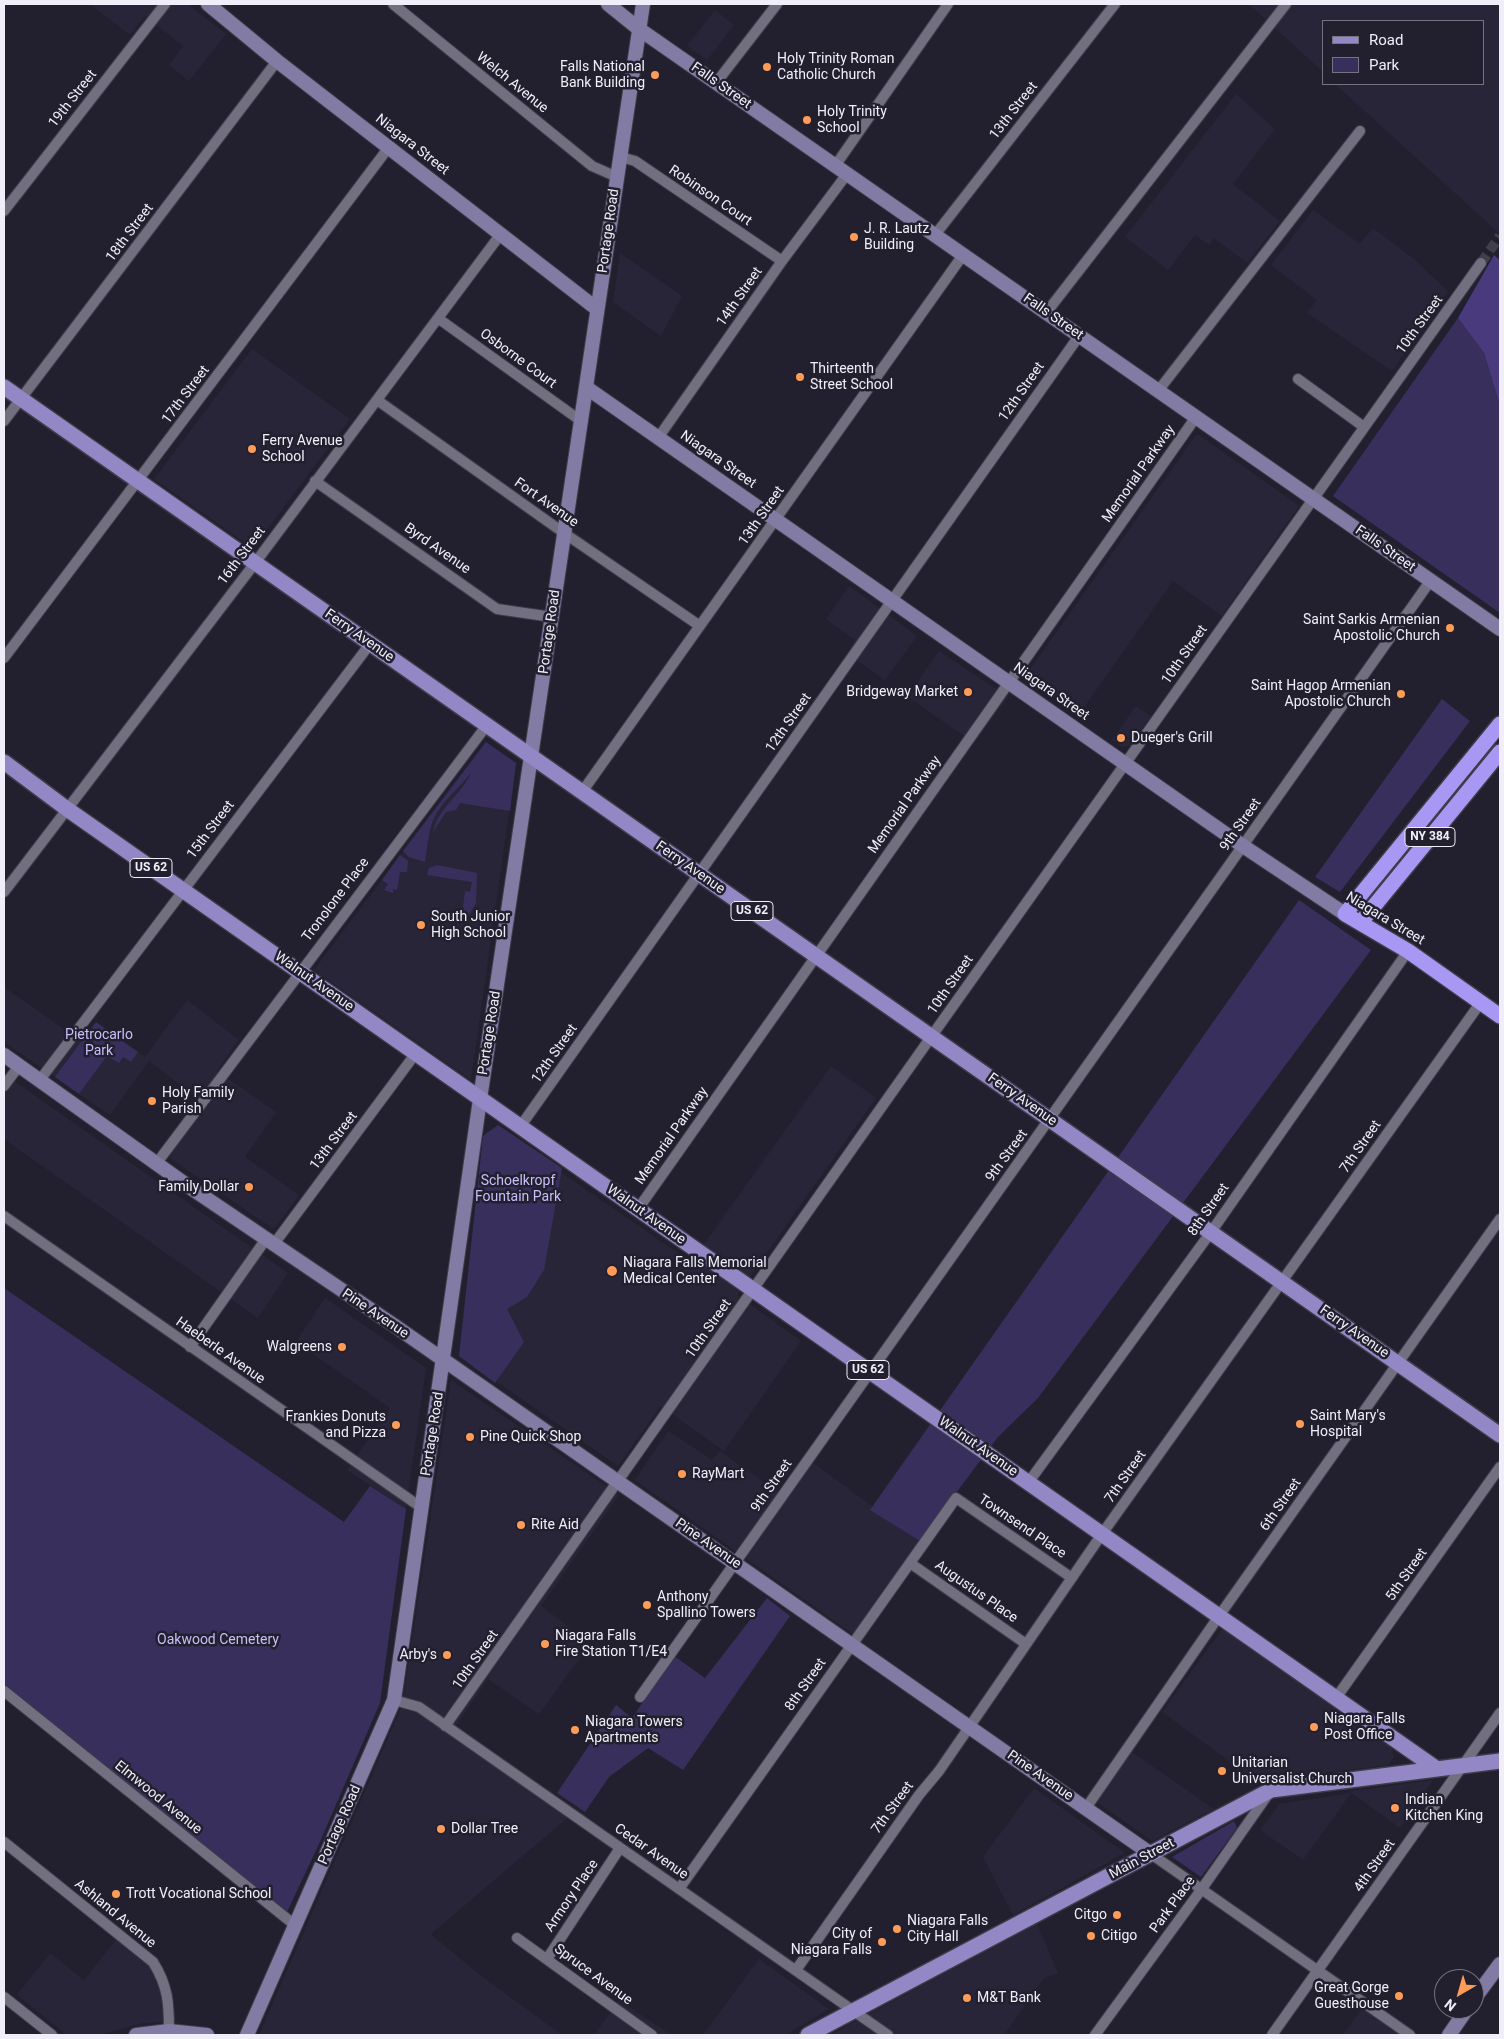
<!DOCTYPE html>
<style>
body{margin:0}
#map{position:relative;width:1504px;height:2039px;overflow:hidden;background:#22202e;font-family:Roboto,sans-serif}
canvas{display:block}
.frame{position:absolute;inset:0;border:5px solid #f0eff9;pointer-events:none}
.legend{position:absolute;left:1322px;top:20px;width:162px;height:65px;box-sizing:border-box;background:#22202e;border:1px solid #74737f;margin:0;padding:6px 9px;list-style:none;font-size:15px;color:#f0eff9}
.legend li{display:flex;align-items:center;gap:10px;height:25px}
.legend b{width:25px;border:1px solid #74737f}
.north{position:absolute;left:1434px;top:1969px;width:50px;height:50px;box-sizing:border-box;background:#22202e;border:1px solid #74737f;border-radius:50%;rotate:218deg;font-size:14px;font-weight:700;line-height:20px;text-align:center;color:#f0eff9}
.north::after{content:'';display:block;margin:auto;width:18px;height:22px;background:#fe9c57;clip-path:polygon(50% 0,100% 100%,50% 72%,0 100%)}
</style>
<div id="map">
<canvas width="1504" height="2039"></canvas>
<div class="frame"></div>
<ul class="legend">
<li><b style="height:6px;background:#9387c6"></b>Road</li>
<li><b style="height:14px;background:#392f5d"></b>Park</li>
</ul>
<div class="north">N</div>
</div>
<script>
const g = document.querySelector('canvas').getContext('2d');
g.lineJoin = 'round';
function fillPath(path, color) { g.fillStyle = color; g.fill(path, 'evenodd'); }
function trace(path, color, width, dash) { g.strokeStyle = color; g.lineWidth = width; g.lineCap = dash ? 'butt' : 'round'; g.setLineDash(dash || []); g.stroke(path); }
function drawText(font, color, halo, rows, align = 'center') {
  g.font = font + ' Roboto,sans-serif'; g.lineWidth = 5; g.setLineDash([]); g.textBaseline = 'middle'; g.strokeStyle = halo; g.fillStyle = color; for (const [text, x, y, turn = 0] of rows) {
    g.save(); g.translate(x, y); g.rotate((+turn || 0) * Math.PI / 180); g.textAlign = isNaN(turn) ? turn : align; if (halo) g.strokeText(text, 0, 0); g.fillText(text, 0, 0); g.restore();
  }
}
const built = new Path2D(`
 M 90,4 L 188,4 L 226,34 L 189,81 L 169,65 L 183,46 L 145,16 L 130,35 Z
 M 1249,4 L 1500,4 L 1500,234 L 1335,84 L 1483,84 L 1483,21 L 1323,21 L 1323,72 Z
 M 715,10 L 734,25 L 707,60 L 687,46 Z
 M 1236,94 L 1275,129 L 1233,184 L 1280,221 L 1247,263 L 1214,238 L 1209,245 L 1195,235 L 1168,270 L 1125,237 Z
 M 1313,210 L 1360,244 L 1373,228 L 1415,260 L 1448,291 L 1392,371 L 1307,313 L 1317,300 L 1271,265 Z
 M 620,253 L 682,296 L 661,336 L 613,302 Z
 M 252,349 L 350,419 L 253,548 L 154,479 Z
 M 1196,435 L 1199,435 L 1299,506 L 1222,616 L 1173,581 L 1078,716 L 1024,678 Z
 M 849,586 L 917,636 L 885,680 L 847,653 L 855,640 L 826,619 Z
 M 939,651 L 1008,697 L 974,743 L 907,696 Z
 M 1136,706 L 1151,716 L 1130,746 L 1122,747 L 1112,740 Z
 M 486,742 L 516,763 L 471,1080 L 314,970 Z
 M 4,987 L 82,1042 L 55,1077 L 4,1042 Z
 M 187,1000 L 239,1040 L 217,1071 L 276,1112 L 245,1157 L 299,1195 L 275,1228 L 272,1228 L 160,1151 L 197,1098 L 149,1061 L 110,1115 L 79,1094 L 108,1055 L 123,1057 L 131,1062 L 138,1052 L 145,1057 Z
 M 831,1066 L 876,1098 L 737,1295 L 801,1341 L 724,1451 L 661,1406 L 618,1466 L 463,1358 L 460,1351 L 486,1133 L 495,1127 L 691,1262 Z
 M 4,1074 L 288,1273 L 258,1318 L 4,1139 Z
 M 325,1298 L 426,1368 L 406,1509 L 347,1470 L 390,1408 L 296,1342 Z
 M 451,1380 L 619,1495 L 541,1606 L 591,1643 L 539,1714 L 488,1679 L 453,1730 L 572,1814 L 431,1934 L 476,1972 L 562,2035 L 259,2035 L 402,1706 Z
 M 668,1431 L 712,1460 L 720,1451 L 779,1493 L 805,1457 L 920,1541 L 853,1634 L 635,1480 Z
 M 1223,1628 L 1391,1746 L 1394,1757 L 1388,1765 L 1280,1778 L 1262,1785 L 1162,1712 Z
 M 1129,1750 L 1214,1809 L 1152,1841 L 1094,1800 Z
 M 1433,1780 L 1400,1828 L 1349,1791 L 1363,1790 Z
 M 1034,1788 L 1125,1853 L 1013,1915 L 983,1857 Z
 M 1351,1793 L 1303,1860 L 1260,1830 L 1279,1804 Z
 M 1037,1924 L 1058,1973 L 1044,1978 L 1004,2035 L 830,2035 Z
 M 122,1932 L 152,1957 L 172,1998 L 174,2021 L 143,2023 L 98,2035 L 67,2035 L 17,1995 L 50,1953 L 84,1980 Z
 M 759,1959 L 829,2009 L 785,2035 L 703,2035 Z
 M 619,2000 L 671,2035 L 594,2035 Z
 M 1364,2006 L 1404,2035 L 1343,2035 Z`);
const green = new Path2D(`
 M 1458,318 L 1484,353 L 1500,406 L 1500,613 L 1333,496 Z
 M 1442,699 L 1470,721 L 1340,892 L 1315,877 Z
 M 486,742 L 516,763 L 510,811 L 460,803 L 456,810 L 446,812 L 433,832 C 438,808 462,794 471,773 C 459,788 439,804 432,823 C 428,835 427,850 425,862 L 409,857 L 403,851 Z
 M 400,855 L 408,861 L 407,872 L 400,872 L 397,890 L 393,889 L 393,893 L 384,890 L 388,884 L 382,880 Z
 M 437,865 L 477,873 L 476,903 L 467,918 L 462,916 L 465,891 L 470,892 L 472,882 L 427,875 L 429,868 Z
 M 1299,900 L 1371,950 L 1038,1398 L 998,1437 L 920,1541 L 870,1510 Z
 M 96,1022 L 138,1052 L 131,1062 L 123,1057 L 119,1063 L 107,1056 L 79,1094 L 55,1077 Z
 M 498,1125 L 562,1168 L 544,1270 L 527,1297 L 507,1309 L 524,1342 L 495,1383 L 459,1356 L 483,1136 Z
 M 4,1288 L 344,1522 L 370,1486 L 406,1509 L 380,1703 L 319,1844 L 287,1912 L 4,1684 Z
 M 767,1598 L 790,1616 L 683,1770 L 648,1748 L 609,1777 L 585,1812 L 557,1793 L 616,1705 L 632,1718 L 674,1656 L 705,1678 Z
 M 1234,1821 L 1237,1828 L 1201,1877 L 1172,1857 Z`);
const forest = new Path2D(`
 M 1494,255 L 1500,260 L 1500,406 L 1484,353 L 1458,318 Z`);
const streetTunnel = new Path2D(`
 M 1481,263 L 1500,236`);
const street = new Path2D(`
 M 393,4 L 592,166 L 617,177
 M 716,83 L 777,4
 M 621,157 L 635,161 L 782,261
 M 835,166 L 948,4
 M 4,211 L 165,4
 M 935,235 L 1115,4
 M 1046,313 L 1286,4
 M 439,319 L 581,421
 M 1298,379 L 1364,427
 M 1158,391 L 1360,131
 M 377,400 L 564,533 L 700,626
 M 4,421 L 277,61
 M 658,438 L 782,261 L 847,174
 M 315,481 L 497,609 L 552,617
 M 4,658 L 389,147
 M 582,792 L 963,255
 M 4,892 L 255,563 L 500,235
 M 39,1081 L 370,644
 M 4,1086 L 19,1066
 M 520,1127 L 1079,336
 M 156,1164 L 487,725
 M 638,1209 L 1196,417
 M 4,1216 L 422,1508
 M 274,1244 L 416,1053
 M 190,1347 L 266,1239
 M 1028,1483 L 1211,1232 L 1408,951
 M 910,1563 L 1026,1644
 M 4,1691 L 296,1926
 M 640,1697 L 1431,580
 M 1336,1698 L 1500,1467
 M 394,1700 L 419,1707 L 888,2035
 M 445,1726 L 931,1037 L 1481,263
 M 1086,1808 L 1219,1616 L 1500,1219
 M 4,1842 L 153,1962 C 168,1986 169,2003 169,2031
 M 1151,1854 L 1410,2035
 M 679,1889 L 956,1498 L 1072,1578
 M 517,1938 L 652,2035
 M 547,1959 L 620,1848
 M 796,1970 L 919,1795 L 939,1771 L 1102,1534 L 1481,1002
 M 4,1997 L 52,2035
 M 1095,2035 L 1201,1890 L 1269,1793
 M 1272,2035 L 1500,1713`);
const secondary = new Path2D(`
 M 208,4 L 277,61 L 597,309
 M 608,4 L 639,29 L 1500,629
 M 587,388 L 1243,846 L 1345,914
 M 4,1055 L 188,1186 L 395,1326 L 1151,1854
 M 1474,1999 L 1500,1964
 M 136,2035 L 169,2031 L 207,2035
 M 247,2035 L 394,1700 L 480,1099 L 643,4
 M 1449,2035 L 1467,2009`);
const primary = new Path2D(`
 M 4,387 L 1500,1435
 M 4,762 L 67,809 L 1437,1769
 M 808,2035 L 1271,1790 L 1500,1761`);
const highway = new Path2D(`
 M 1500,724 L 1345,914 L 1408,951 L 1500,1016
 M 1361,922 L 1500,752`);
const markers = [
 [767,67,5,"#fe9c57"],
 [655,75,5,"#fe9c57"],
 [807,120,5,"#fe9c57"],
 [854,237,5,"#fe9c57"],
 [800,377,5,"#fe9c57"],
 [252,449,5,"#fe9c57"],
 [1450,628,5,"#fe9c57"],
 [968,692,5,"#fe9c57"],
 [1401,694,5,"#fe9c57"],
 [1121,738,5,"#fe9c57"],
 [421,925,5,"#fe9c57"],
 [152,1101,5,"#fe9c57"],
 [249,1187,5,"#fe9c57"],
 [612,1271,6,"#fe9c57"],
 [342,1347,5,"#fe9c57"],
 [1300,1424,5,"#fe9c57"],
 [396,1425,5,"#fe9c57"],
 [470,1437,5,"#fe9c57"],
 [682,1474,5,"#fe9c57"],
 [521,1525,5,"#fe9c57"],
 [647,1605,5,"#fe9c57"],
 [545,1644,5,"#fe9c57"],
 [447,1655,5,"#fe9c57"],
 [1314,1727,5,"#fe9c57"],
 [575,1730,5,"#fe9c57"],
 [1222,1771,5,"#fe9c57"],
 [1395,1808,5,"#fe9c57"],
 [441,1829,5,"#fe9c57"],
 [116,1894,5,"#fe9c57"],
 [1117,1915,5,"#fe9c57"],
 [897,1929,5,"#fe9c57"],
 [1091,1936,5,"#fe9c57"],
 [882,1942,5,"#fe9c57"],
 [1399,1996,5,"#fe9c57"],
 [967,1998,5,"#fe9c57"]
];
const shields = [
 [1430,837,50],
 [151,868,42],
 [752,911,42],
 [868,1370,42]
];
const shieldNames = [
 ["NY 384",1430,837],
 ["US 62",151,868],
 ["US 62",752,911],
 ["US 62",868,1370]
];
const poiNames = [
 ["Holy Trinity Roman",777,59],
 ["Catholic Church",777,75],
 ["Falls National",645,67,"right"],
 ["Bank Building",645,83,"right"],
 ["Holy Trinity",817,112],
 ["School",817,128],
 ["J. R. Lautz",864,229],
 ["Building",864,245],
 ["Thirteenth",810,369],
 ["Street School",810,385],
 ["Ferry Avenue",262,441],
 ["School",262,457],
 ["Saint Sarkis Armenian",1440,620,"right"],
 ["Apostolic Church",1440,636,"right"],
 ["Saint Hagop Armenian",1391,686,"right"],
 ["Apostolic Church",1391,702,"right"],
 ["Bridgeway Market",958,692,"right"],
 ["Dueger's Grill",1131,738],
 ["South Junior",431,917],
 ["High School",431,933],
 ["Holy Family",162,1093],
 ["Parish",162,1109],
 ["Family Dollar",239,1187,"right"],
 ["Niagara Falls Memorial",623,1263],
 ["Medical Center",623,1279],
 ["Walgreens",332,1347,"right"],
 ["Saint Mary's",1310,1416],
 ["Hospital",1310,1432],
 ["Frankies Donuts",386,1417,"right"],
 ["and Pizza",386,1433,"right"],
 ["Pine Quick Shop",480,1437],
 ["RayMart",692,1474],
 ["Rite Aid",531,1525],
 ["Anthony",657,1597],
 ["Spallino Towers",657,1613],
 ["Niagara Falls",555,1636],
 ["Fire Station T1/E4",555,1652],
 ["Arby's",437,1655,"right"],
 ["Niagara Falls",1324,1719],
 ["Post Office",1324,1735],
 ["Niagara Towers",585,1722],
 ["Apartments",585,1738],
 ["Unitarian",1232,1763],
 ["Universalist Church",1232,1779],
 ["Indian",1405,1800],
 ["Kitchen King",1405,1816],
 ["Dollar Tree",451,1829],
 ["Trott Vocational School",126,1894],
 ["Citgo",1107,1915,"right"],
 ["Niagara Falls",907,1921],
 ["City Hall",907,1937],
 ["City of",872,1934,"right"],
 ["Niagara Falls",872,1950,"right"],
 ["Citigo",1101,1936],
 ["Great Gorge",1389,1988,"right"],
 ["Guesthouse",1389,2004,"right"],
 ["M&T Bank",977,1998]
];
const streetNames = [
 ["Welch Avenue",512,83,39],
 ["Falls Street",721,86,35],
 ["19th Street",73,99,-52],
 ["13th Street",1014,111,-52],
 ["Niagara Street",412,145,38],
 ["Robinson Court",710,196,34],
 ["Portage Road",609,231,-82],
 ["18th Street",130,233,-53],
 ["14th Street",740,297,-55],
 ["Falls Street",1053,317,35],
 ["10th Street",1420,325,-54],
 ["Osborne Court",518,359,36],
 ["12th Street",1022,392,-55],
 ["17th Street",186,395,-53],
 ["Niagara Street",718,460,35],
 ["Memorial Parkway",1139,474,-55],
 ["Fort Avenue",546,503,35],
 ["13th Street",762,516,-55],
 ["Byrd Avenue",437,549,35],
 ["Falls Street",1385,549,35],
 ["16th Street",242,556,-53],
 ["Portage Road",550,632,-82],
 ["Ferry Avenue",359,636,35],
 ["10th Street",1185,655,-55],
 ["Niagara Street",1051,692,35],
 ["12th Street",789,723,-55],
 ["Memorial Parkway",905,805,-55],
 ["9th Street",1241,825,-55],
 ["15th Street",211,830,-53],
 ["Ferry Avenue",690,868,35],
 ["Tronolone Place",336,900,-53],
 ["Niagara Street",1385,919,31],
 ["Walnut Avenue",314,982,35],
 ["10th Street",951,985,-55],
 ["Portage Road",490,1033,-81],
 ["12th Street",555,1054,-55],
 ["Ferry Avenue",1022,1100,35],
 ["Memorial Parkway",672,1136,-55],
 ["13th Street",334,1141,-53],
 ["7th Street",1361,1147,-55],
 ["9th Street",1007,1156,-54],
 ["8th Street",1209,1210,-55],
 ["Walnut Avenue",646,1215,35],
 ["Pine Avenue",375,1314,34],
 ["10th Street",709,1329,-55],
 ["Ferry Avenue",1354,1332,35],
 ["Haeberle Avenue",220,1351,35],
 ["Portage Road",433,1434,-81],
 ["Walnut Avenue",978,1447,35],
 ["7th Street",1126,1477,-55],
 ["9th Street",772,1486,-55],
 ["6th Street",1281,1505,-55],
 ["Townsend Place",1022,1527,34],
 ["Pine Avenue",708,1544,35],
 ["5th Street",1407,1575,-55],
 ["Augustus Place",976,1592,35],
 ["10th Street",476,1660,-55],
 ["8th Street",806,1685,-55],
 ["Pine Avenue",1040,1776,35],
 ["Elmwood Avenue",158,1798,39],
 ["7th Street",893,1808,-54],
 ["Portage Road",340,1825,-66],
 ["Cedar Avenue",651,1852,35],
 ["Main Street",1142,1859,-28],
 ["4th Street",1375,1866,-55],
 ["Armory Place",572,1896,-56],
 ["Park Place",1173,1905,-54],
 ["Ashland Avenue",115,1914,39],
 ["Spruce Avenue",593,1975,36]
];
const parkNames = [
 ["Pietrocarlo",99,1035],
 ["Park",99,1051],
 ["Schoelkropf",518,1181],
 ["Fountain Park",518,1197],
 ["Oakwood Cemetery",218,1640]
];
fillPath(built, '#292539');
fillPath(green, '#392f5d');
fillPath(forest, '#49397d');
trace(streetTunnel, '#413f4c', 10, [10, 5]);
trace(street, '#3e3c48', 12);
trace(secondary, '#3e3c48', 16);
trace(primary, '#3e3c48', 18);
trace(highway, '#3e3c48', 18);
trace(street, '#726f81', 10);
trace(secondary, '#827ba4', 14);
trace(primary, '#9387c6', 15);
trace(highway, '#a997f4', 15);
for (const [x, y, r, color] of markers) { const dot = new Path2D(); dot.arc(x, y, r, 0, 2 * Math.PI); g.fillStyle = color; g.fill(dot); trace(dot, '#22202e', 2); }
for (const [x, y, w] of shields) { const box = new Path2D(); box.roundRect(x - w / 2, y - 9.5, w, 19, 4); g.fillStyle = '#22202e'; g.fill(box); trace(box, '#f0eff9', 1); }
drawText('bold 12px', '#f0eff9', null, shieldNames);
drawText('14px', '#f0eff9', '#22202e', poiNames, 'left');
drawText('14px', '#f0eff9', '#22202e', streetNames);
drawText('14px', '#c8befa', '#22202e', parkNames);
</script>
